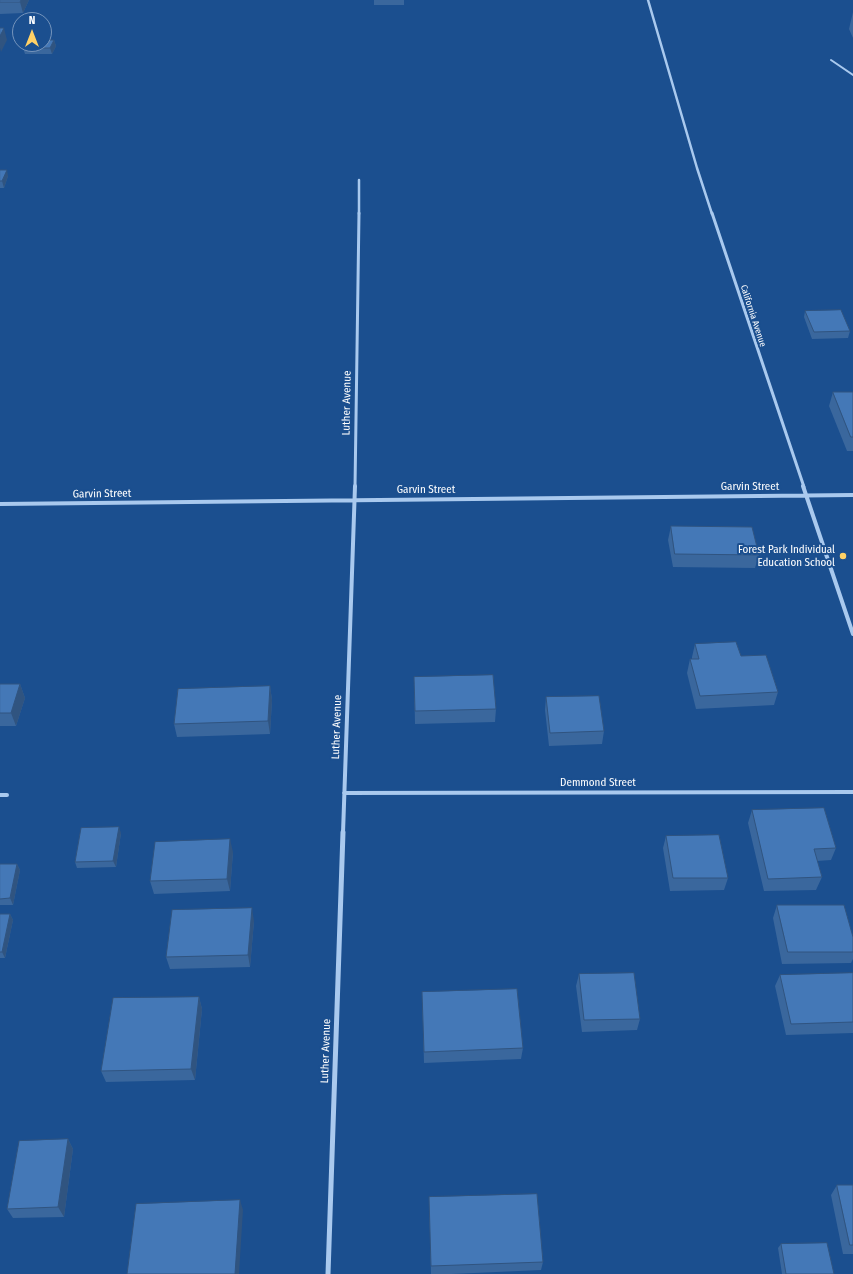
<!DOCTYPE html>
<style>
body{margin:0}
#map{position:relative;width:853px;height:1274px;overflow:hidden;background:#1b4f8f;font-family:"Fira Sans Condensed",sans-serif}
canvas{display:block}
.north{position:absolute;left:12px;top:12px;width:40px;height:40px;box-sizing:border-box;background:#1b4f8f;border:1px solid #7695bc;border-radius:50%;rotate:0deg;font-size:11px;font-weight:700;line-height:16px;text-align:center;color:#fff}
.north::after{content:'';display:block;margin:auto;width:14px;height:18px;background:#ffd166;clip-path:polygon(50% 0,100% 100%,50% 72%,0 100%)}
</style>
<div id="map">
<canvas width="853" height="1274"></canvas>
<div class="north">N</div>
</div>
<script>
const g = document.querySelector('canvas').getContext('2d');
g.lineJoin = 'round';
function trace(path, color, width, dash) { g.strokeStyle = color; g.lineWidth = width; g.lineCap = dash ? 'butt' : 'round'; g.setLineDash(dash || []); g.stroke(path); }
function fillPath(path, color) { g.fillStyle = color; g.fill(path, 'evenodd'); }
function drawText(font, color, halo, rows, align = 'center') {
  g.font = font + ' "Fira Sans Condensed",sans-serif'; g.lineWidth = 4; g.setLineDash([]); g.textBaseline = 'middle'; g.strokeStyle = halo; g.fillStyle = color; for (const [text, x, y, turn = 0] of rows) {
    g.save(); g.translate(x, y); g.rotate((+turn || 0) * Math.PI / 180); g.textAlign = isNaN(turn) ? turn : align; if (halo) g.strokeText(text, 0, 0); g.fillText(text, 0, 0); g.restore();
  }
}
const lane = new Path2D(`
 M 831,60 L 853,75`);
const streetFar3 = new Path2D(`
 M 648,0 L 697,168 L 712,214
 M 359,214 L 359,180`);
const streetFar2 = new Path2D(`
 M 712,213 L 804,487
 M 355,487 L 359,213`);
const streetFar1 = new Path2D(`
 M 803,486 L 853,634
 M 0,504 L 853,495
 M 344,793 L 853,792
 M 0,795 L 7,795
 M 343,833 L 355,486`);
const street = new Path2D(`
 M 328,1274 L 343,832`);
const wall = new Path2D(`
 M 0,0 L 29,0 L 23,13 L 0,14 Z
 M 374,0 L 404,0 L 404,5 L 374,5 Z
 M 853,12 L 853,38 L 849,29 Z
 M 54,40 L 56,46 L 52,54 L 25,54 L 23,48 Z
 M 0,170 L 8,176 L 4,188 L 0,188 Z
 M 805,311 L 850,331 L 848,338 L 812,339 L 804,317 Z
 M 833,392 L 853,392 L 853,451 L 847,451 L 829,406 Z
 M 671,526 L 759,555 L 755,568 L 673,567 L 668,540 Z
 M 695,644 L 741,656 L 778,692 L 774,705 L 696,709 L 687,673 L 690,659 L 692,659 L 692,657 Z
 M 414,677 L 496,709 L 495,722 L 415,724 Z
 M 0,684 L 20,684 L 25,698 L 16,726 L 0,726 Z
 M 270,686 L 272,700 L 270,734 L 177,737 L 174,724 Z
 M 546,697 L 604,731 L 602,744 L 549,746 L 545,710 Z
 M 752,810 L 836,848 L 831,860 L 817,861 L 822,877 L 816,890 L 764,891 L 748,823 Z
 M 121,833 L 116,867 L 77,868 L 75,862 Z
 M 666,836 L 728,878 L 724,890 L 670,891 L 663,848 Z
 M 233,852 L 230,891 L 154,894 L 150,881 Z
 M 0,864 L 17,864 L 20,870 L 13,905 L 0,905 Z
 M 777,905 L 853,937 L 853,959 L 851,963 L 782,964 L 773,918 Z
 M 0,914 L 10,914 L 13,920 L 5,958 L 0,958 Z
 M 254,921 L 250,967 L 170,969 L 166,957 Z
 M 853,973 L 853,1033 L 786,1035 L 775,986 L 780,975 Z
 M 579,974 L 640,1019 L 637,1030 L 582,1032 L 576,986 Z
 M 422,992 L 523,1048 L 521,1059 L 424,1063 Z
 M 199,997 L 202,1009 L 195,1080 L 106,1082 L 101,1071 Z
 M 68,1139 L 73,1149 L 64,1217 L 13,1218 L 7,1209 Z
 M 837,1185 L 853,1185 L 853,1254 L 843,1254 L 831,1195 Z
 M 429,1197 L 543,1262 L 541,1270 L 452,1274 L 431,1274 Z
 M 781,1244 L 834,1274 L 782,1274 L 778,1248 Z`);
const shadedWall = new Path2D(`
 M 21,0 L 29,0 L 23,13 L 20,2 Z
 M 4,28 L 7,40 L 1,52 L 0,48 L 0,36 Z
 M 54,40 L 56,46 L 52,54 L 50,48 Z
 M 7,170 L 8,176 L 4,188 L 2,181 Z
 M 20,684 L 25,698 L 16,726 L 11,713 Z
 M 270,686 L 272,700 L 270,734 L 268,721 Z
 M 119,827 L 121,833 L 116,867 L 113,861 Z
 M 230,839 L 233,852 L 230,891 L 227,879 Z
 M 17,864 L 20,870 L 13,905 L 10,898 Z
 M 252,908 L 254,921 L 250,967 L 248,955 Z
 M 10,914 L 13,920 L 5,958 L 2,952 Z
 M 199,997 L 202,1009 L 195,1080 L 191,1069 Z
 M 68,1139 L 73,1149 L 64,1217 L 58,1207 Z
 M 240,1200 L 243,1210 L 239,1274 L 235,1274 Z`);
const building = new Path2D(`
 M 0,0 L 21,0 L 20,2 L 0,2 Z
 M 0,28 L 4,28 L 0,36 Z
 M 44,40 L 54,40 L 50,48 L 23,48 L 25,44 L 44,44 Z
 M 0,170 L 7,170 L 2,181 L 0,181 Z
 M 841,310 L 850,331 L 814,332 L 805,311 Z
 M 833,392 L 853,392 L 853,437 L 851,437 Z
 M 671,526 L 752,527 L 759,555 L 675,554 Z
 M 736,642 L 741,656 L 766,655 L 778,692 L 700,696 L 690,659 L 699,659 L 695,644 Z
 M 493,675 L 496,709 L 415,711 L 414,677 Z
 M 0,684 L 20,684 L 11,713 L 0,713 Z
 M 270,686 L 268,721 L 174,724 L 178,689 Z
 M 599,696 L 604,731 L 550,733 L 546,697 Z
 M 824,808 L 836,848 L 814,849 L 822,877 L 768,879 L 752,810 Z
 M 119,827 L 113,861 L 75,862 L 81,828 Z
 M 719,835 L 728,878 L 673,878 L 666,836 Z
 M 230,839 L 227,879 L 150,881 L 155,842 Z
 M 0,864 L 17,864 L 10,898 L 0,899 Z
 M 777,905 L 844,905 L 853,937 L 853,952 L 788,952 Z
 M 252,908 L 248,955 L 166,957 L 172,910 Z
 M 0,914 L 10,914 L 2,952 L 0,952 Z
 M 634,973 L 640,1019 L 584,1020 L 579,974 Z
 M 853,973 L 853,1022 L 791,1024 L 780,975 Z
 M 517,989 L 523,1048 L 424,1052 L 422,992 Z
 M 199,997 L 191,1069 L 101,1071 L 113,998 Z
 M 68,1139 L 58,1207 L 7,1209 L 19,1141 Z
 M 837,1185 L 853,1185 L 853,1245 L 850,1245 Z
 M 537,1194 L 543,1262 L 431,1266 L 429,1197 Z
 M 240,1200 L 235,1274 L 127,1274 L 136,1204 Z
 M 827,1243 L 834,1274 L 786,1274 L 781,1244 Z`);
const markers = [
 [843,556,4,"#ffd166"]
];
const farStreetnames = [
 ["California Avenue",753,316,72]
];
const streetNames = [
 ["Luther Avenue",347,403,-89],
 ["Garvin Street",750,487],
 ["Garvin Street",426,490],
 ["Garvin Street",102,494,-1],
 ["Luther Avenue",337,727,-88],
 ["Demmond Street",598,783],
 ["Luther Avenue",326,1051,-88]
];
const poiNames = [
 ["Forest Park Individual",835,550],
 ["Education School",835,563]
];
trace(lane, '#a9c9ee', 2);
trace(streetFar3, '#a9c9ee', 2.5);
trace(streetFar2, '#a9c9ee', 3);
trace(streetFar1, '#a9c9ee', 4);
trace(street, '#a9c9ee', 5);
fillPath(wall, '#3a679d');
fillPath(shadedWall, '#305480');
fillPath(building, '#4478b7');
trace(building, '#305480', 1);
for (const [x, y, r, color] of markers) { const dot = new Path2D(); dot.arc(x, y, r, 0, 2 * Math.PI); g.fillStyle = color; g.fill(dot); trace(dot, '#1b4f8f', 1.5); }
drawText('9px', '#fff', '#1b4f8f', farStreetnames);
drawText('11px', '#fff', '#1b4f8f', streetNames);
drawText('11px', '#fff', '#1b4f8f', poiNames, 'right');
</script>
